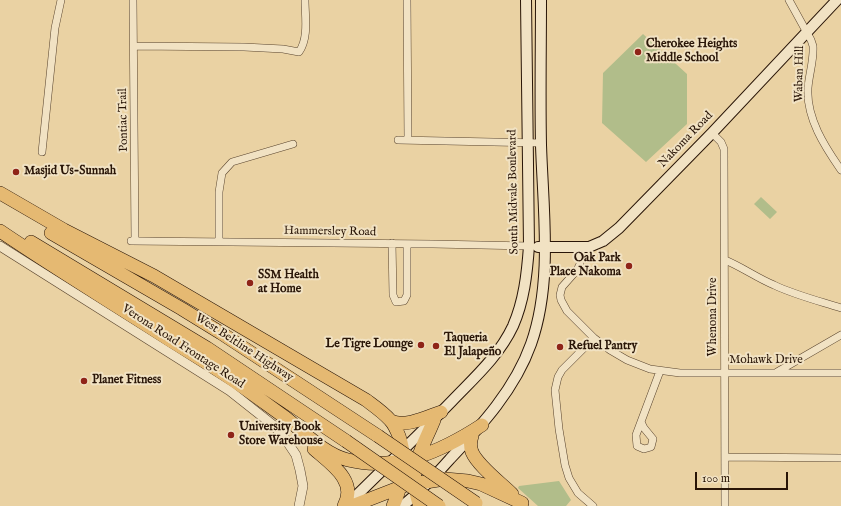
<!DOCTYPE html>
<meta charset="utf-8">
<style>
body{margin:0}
#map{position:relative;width:841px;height:506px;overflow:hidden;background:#ead2a3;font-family:"IM FELL English",serif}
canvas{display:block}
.scale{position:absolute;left:695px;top:472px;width:93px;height:18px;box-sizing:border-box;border:2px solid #291507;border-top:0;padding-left:5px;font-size:12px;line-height:14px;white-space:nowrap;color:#291507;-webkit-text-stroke:3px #f1e2c3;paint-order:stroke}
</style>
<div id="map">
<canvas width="841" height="506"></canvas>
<div class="scale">100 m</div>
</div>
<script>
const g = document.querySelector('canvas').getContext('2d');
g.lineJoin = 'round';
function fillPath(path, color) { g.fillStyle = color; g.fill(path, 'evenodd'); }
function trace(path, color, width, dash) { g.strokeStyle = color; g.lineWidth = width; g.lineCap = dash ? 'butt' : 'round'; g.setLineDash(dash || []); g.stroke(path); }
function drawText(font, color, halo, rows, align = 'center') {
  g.font = font + ' "IM FELL English",serif'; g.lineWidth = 4; g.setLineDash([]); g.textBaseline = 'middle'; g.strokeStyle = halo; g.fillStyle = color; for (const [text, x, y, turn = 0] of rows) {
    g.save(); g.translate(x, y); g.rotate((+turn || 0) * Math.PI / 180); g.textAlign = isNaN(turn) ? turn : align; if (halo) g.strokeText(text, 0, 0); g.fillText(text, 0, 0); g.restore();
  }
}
const green = new Path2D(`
 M 643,34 L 687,74 L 687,124 L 646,162 L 602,123 L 603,73 Z
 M 761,197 L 777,212 L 770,219 L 754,204 Z
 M 559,481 L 571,500 L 566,506 L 538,506 L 518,488 L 519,486 Z`);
const minor = new Path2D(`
 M 133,0 L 135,240
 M 407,0 L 408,140
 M 789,0 L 811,40 L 813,46 C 814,60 809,74 808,88 C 806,118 825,147 841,170
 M 134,46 L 244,47 L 283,49 L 299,52 C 309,38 305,16 305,0
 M 712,133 L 721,142 L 724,149 L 725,506
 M 398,140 L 541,143
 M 42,152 L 55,28 L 61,0
 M 131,241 L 433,244 L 529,246
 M 219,242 L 219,192 L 222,173 L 232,162 L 293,144
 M 392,243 L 393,295 L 396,302 L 404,301 L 407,295 L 407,244
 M 581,247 L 580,264 L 577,270 L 562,287 L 560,295 L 561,300 L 567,311 L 594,338 L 610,350 L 627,360 L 650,369 L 680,373 L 841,373
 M 725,260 C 742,267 757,278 774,285 C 795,295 819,301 841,308
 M 777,372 L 841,335
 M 641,422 L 644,428 L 653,439 L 651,447 L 644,449 L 637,446 L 636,435 L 660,371
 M 725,457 L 841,458
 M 593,506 L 578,493 L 569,478 L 565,465 L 559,429 L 555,390 L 558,377 L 562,370 L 594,338`);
const tertiary = new Path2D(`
 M 0,246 L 230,391 L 273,425 L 284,437 L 296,455 L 300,470 L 303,486 L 299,506`);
const secondary = new Path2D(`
 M 538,247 L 589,247 L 603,241 L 619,228 L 712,133 L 837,0
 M 346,506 C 381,471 417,437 452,401 C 474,378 499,356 513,326 C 524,301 527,274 529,246 L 526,0
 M 402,506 C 420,492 435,476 450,459 C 482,425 515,389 531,344 C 553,282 543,210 541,145 C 540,97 541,48 541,0`);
const motorway = new Path2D(`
 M 0,193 L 64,230 L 154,276 L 366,400 C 374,406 383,412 390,420 C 394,424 397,431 399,436 C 408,461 403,483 393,506
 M 0,231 C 56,269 114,304 171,341 C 192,354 214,367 234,381 C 252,393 269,406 286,418 C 305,433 324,454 348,460 C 397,472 442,451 482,425
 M 51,233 L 182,309 L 221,333 L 378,436
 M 31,242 L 207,348 L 346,441
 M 391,421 C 404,428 427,417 441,412
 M 472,436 C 470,442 470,447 472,452 C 478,466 501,483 512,494
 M 314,449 C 331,464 358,481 344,506
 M 352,506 L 406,485 L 445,479 L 468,481 L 481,484 L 522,503
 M 420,506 C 406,470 421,452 434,420`);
const motorwayBridge = new Path2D(`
 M 378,436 L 476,503
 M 346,441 L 439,506`);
const markers = [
 [638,52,4,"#8f2418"],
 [16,172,4,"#8f2418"],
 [629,266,4,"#8f2418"],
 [250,283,4,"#8f2418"],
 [421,345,4,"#8f2418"],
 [436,346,4,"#8f2418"],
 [560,347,4,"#8f2418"],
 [84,381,4,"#8f2418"],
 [231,435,4,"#8f2418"]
];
const poiNames = [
 ["Cherokee Heights",646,45],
 ["Middle School",646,59],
 ["Masjid Us-Sunnah",24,172],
 ["Oak Park",621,259,"right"],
 ["Place Nakoma",621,273,"right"],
 ["SSM Health",258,276],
 ["at Home",258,290],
 ["Taqueria",444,339],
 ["El Jalapeño",444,353],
 ["Le Tigre Lounge",413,345,"right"],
 ["Refuel Pantry",568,347],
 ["Planet Fitness",92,381],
 ["University Book",239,428],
 ["Store Warehouse",239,442]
];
const streetNames = [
 ["Waban Hill",800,74,-89],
 ["Pontiac Trail",124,120,-91],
 ["Nakoma Road",686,140,-46],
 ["South Midvale Boulevard",514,192,-91],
 ["Hammersley Road",330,232,1],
 ["Whenona Drive",714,317,-90],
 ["Verona Road Frontage Road",183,347,33],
 ["West Beltline Highway",244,348,33],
 ["Mohawk Drive",766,361]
];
fillPath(green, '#b1bd8a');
trace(minor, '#59442e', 8);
trace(tertiary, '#59442e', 10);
trace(secondary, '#291507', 12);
trace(motorway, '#291507', 14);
trace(minor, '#f1e2c3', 7);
trace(tertiary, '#f1e2c3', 9);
trace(secondary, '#f1e2c3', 10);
trace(motorway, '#e5b972', 13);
trace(motorwayBridge, '#291507', 14, []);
trace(motorwayBridge, '#e5b972', 13);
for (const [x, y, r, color] of markers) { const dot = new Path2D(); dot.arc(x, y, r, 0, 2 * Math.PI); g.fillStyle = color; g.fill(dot); trace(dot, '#f1e2c3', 1.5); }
drawText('bold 12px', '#291507', '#f1e2c3', poiNames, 'left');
drawText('12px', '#291507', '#f1e2c3', streetNames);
</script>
